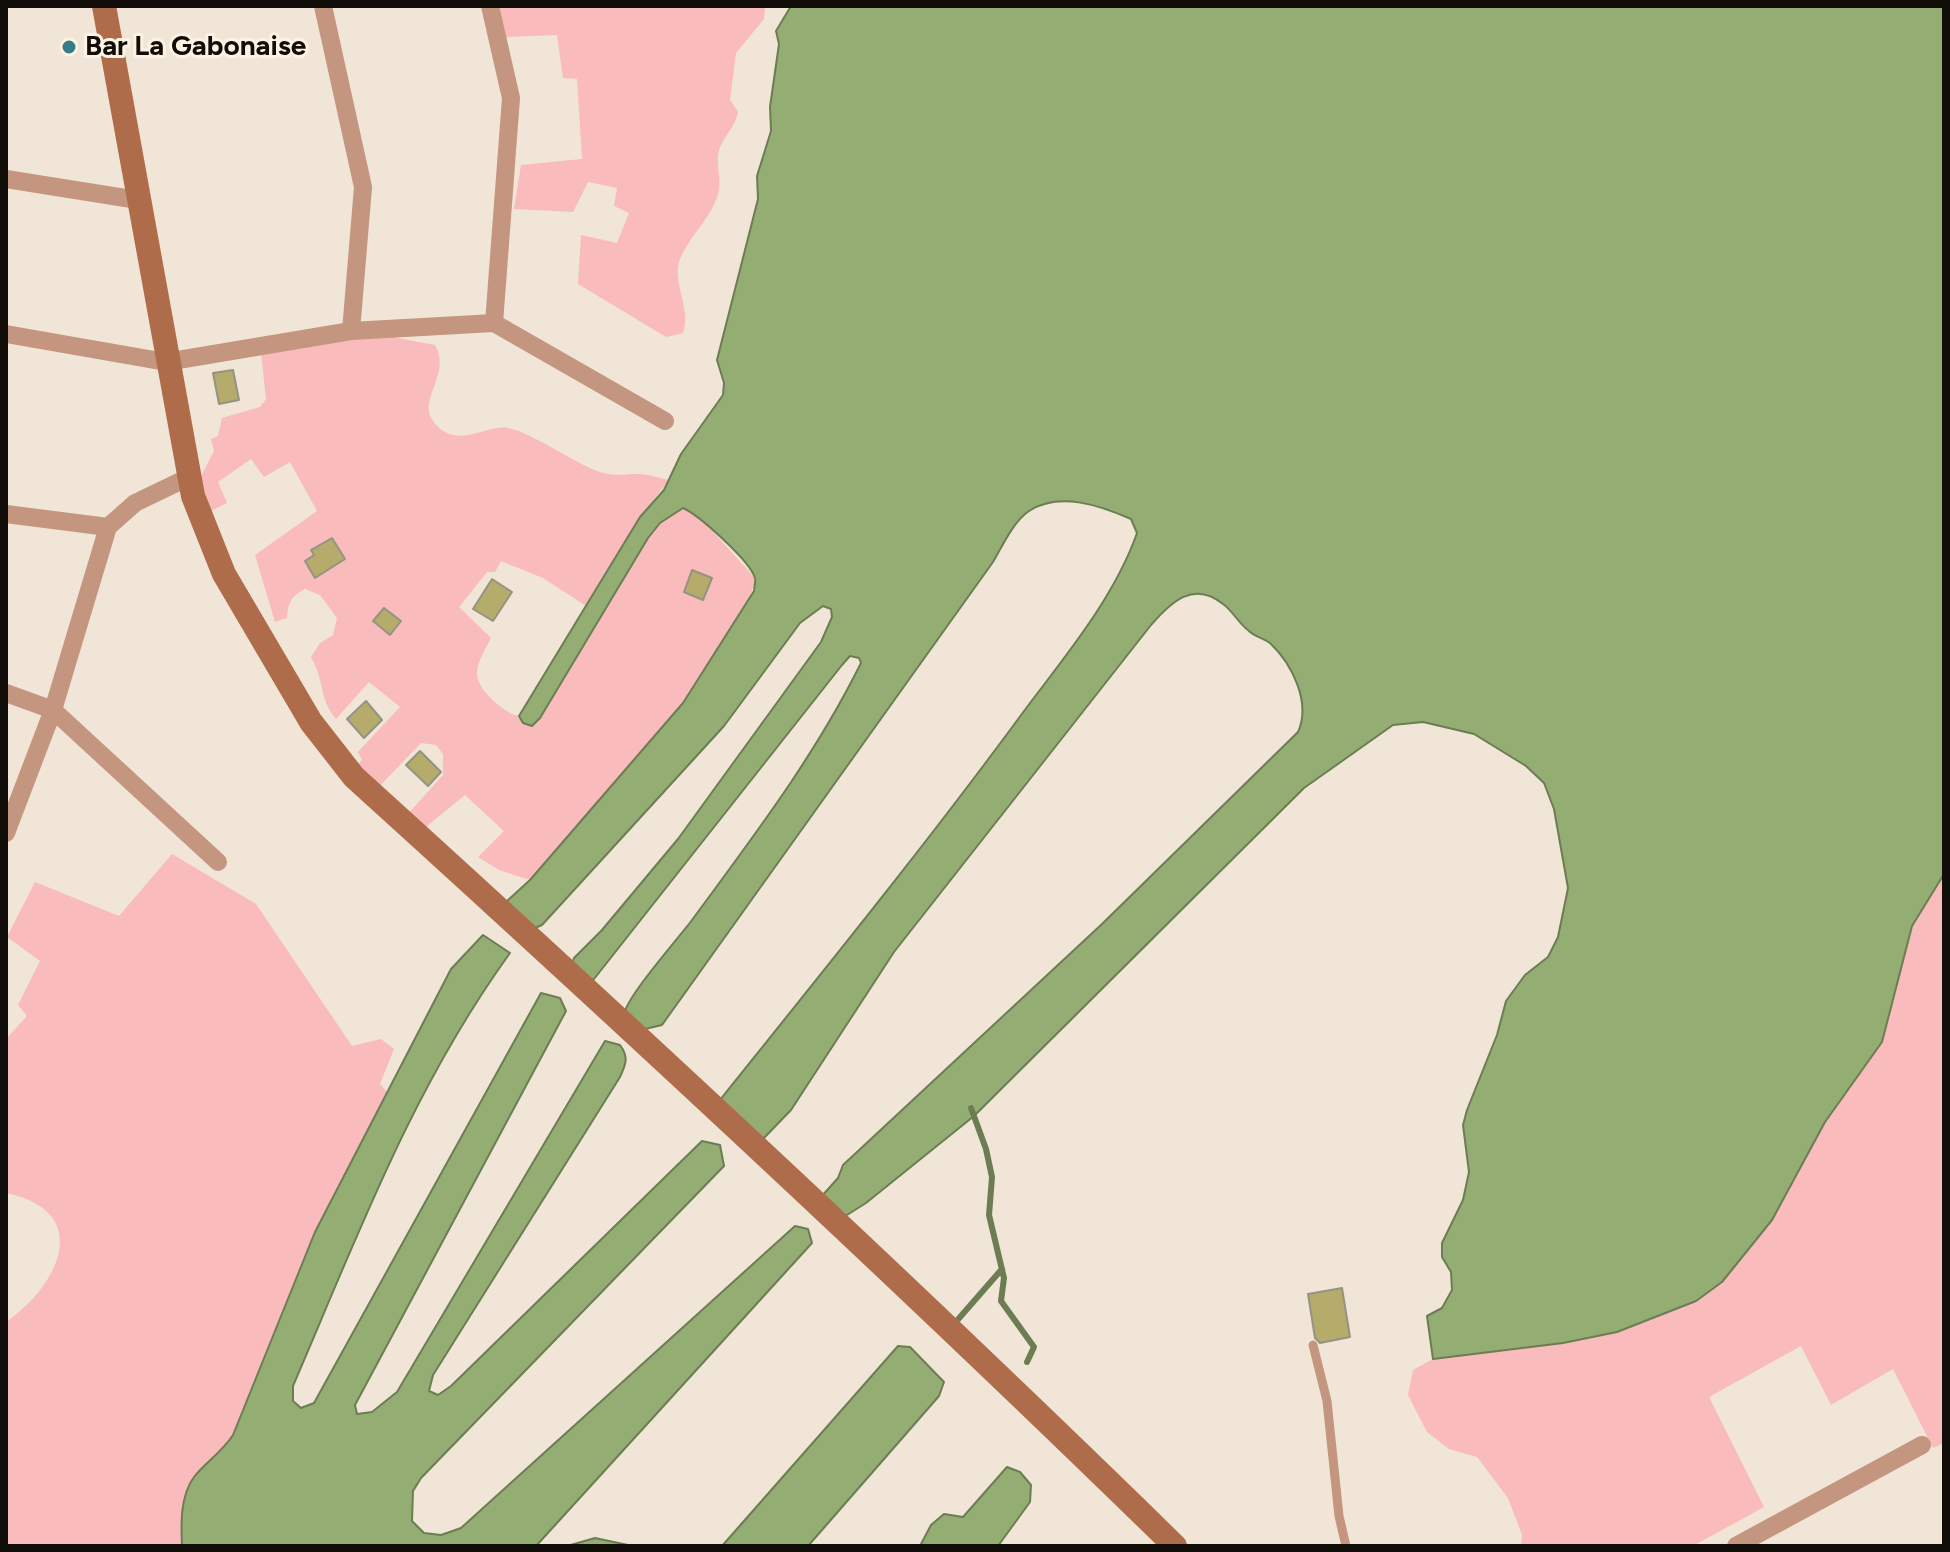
<!DOCTYPE html>
<style>
body{margin:0}
#map{position:relative;width:1950px;height:1552px;overflow:hidden;background:#f0e5d6;font-family:Figtree,sans-serif}
canvas{display:block}
.frame{position:absolute;inset:0;border:8px solid #110d09;pointer-events:none}
</style>
<div id="map">
<canvas width="1950" height="1552"></canvas>
<div class="frame"></div>
</div>
<script>
const g = document.querySelector('canvas').getContext('2d');
g.lineJoin = 'round';
function fillPath(path, color) { g.fillStyle = color; g.fill(path, 'evenodd'); }
function trace(path, color, width, dash) { g.strokeStyle = color; g.lineWidth = width; g.lineCap = dash ? 'butt' : 'round'; g.setLineDash(dash || []); g.stroke(path); }
function drawText(font, color, halo, rows, align = 'center') {
  g.font = font + ' Figtree,sans-serif'; g.lineWidth = 6; g.setLineDash([]); g.textBaseline = 'middle'; g.strokeStyle = halo; g.fillStyle = color; for (const [text, x, y, turn = 0] of rows) {
    g.save(); g.translate(x, y); g.rotate((+turn || 0) * Math.PI / 180); g.textAlign = isNaN(turn) ? turn : align; if (halo) g.strokeText(text, 0, 0); g.fillText(text, 0, 0); g.restore();
  }
}
const green = new Path2D(`
 M 497,6 L 765,6 L 764,19 L 736,53 L 730,100 L 738,112 C 735,130 719,139 718,157 C 717,172 723,184 716,200 C 708,221 688,238 680,259 C 671,282 692,309 683,333 L 666,337 L 578,284 L 581,235 L 617,243 L 629,213 L 614,206 L 617,188 L 588,182 L 573,212 L 514,209 L 521,165 L 582,159 L 577,79 L 563,78 L 557,35 L 506,37 Z
 M 360,331 L 435,345 C 452,374 417,399 433,421 C 456,452 486,424 508,428 C 533,433 571,461 597,471 C 612,477 623,474 638,474 C 648,474 659,478 669,480 L 640,517 L 586,606 L 543,578 L 501,561 L 495,572 L 487,572 L 459,607 L 491,638 C 486,648 477,662 477,673 C 476,689 505,714 519,716 L 523,723 L 540,718 L 648,538 L 660,523 L 683,508 L 696,513 L 756,579 L 747,604 L 683,703 L 530,880 L 499,870 L 478,857 L 504,831 L 465,795 L 421,831 L 407,815 L 443,775 L 443,754 L 436,745 L 421,743 L 374,792 L 353,770 L 362,760 L 358,752 L 400,707 L 369,682 L 336,719 C 318,697 325,681 311,657 L 320,643 L 333,635 L 337,618 L 320,595 L 305,589 C 291,596 288,603 287,618 L 275,622 L 255,555 L 317,511 L 290,462 L 264,477 L 251,459 L 218,482 L 227,503 L 211,511 L 199,480 L 214,451 L 211,439 L 218,436 L 222,418 L 260,407 L 266,399 L 261,353 Z
 M 172,854 L 256,904 L 352,1046 L 381,1039 L 394,1049 L 380,1084 L 388,1093 L 315,1232 L 233,1435 C 222,1452 206,1462 194,1477 C 180,1496 181,1524 182,1546 L 6,1546 L 6,1322 C 60,1285 94,1211 6,1193 L 6,1039 L 27,1016 L 18,1005 L 40,961 L 7,937 L 35,882 L 119,916 Z
 M 1944,874 L 1944,1443 L 1933,1448 L 1893,1369 L 1831,1405 L 1801,1346 L 1709,1397 L 1764,1507 L 1693,1546 L 1521,1546 L 1522,1535 L 1508,1498 L 1477,1457 L 1449,1449 L 1427,1432 L 1408,1395 L 1413,1370 L 1433,1359 L 1563,1343 L 1617,1332 L 1696,1301 L 1722,1282 L 1772,1220 L 1825,1122 L 1882,1042 L 1912,926 Z`);
const water = new Path2D(`
 M 791,6 L 1944,6 L 1944,874 L 1912,926 L 1882,1042 L 1825,1122 L 1772,1220 L 1722,1282 L 1696,1301 L 1617,1332 L 1563,1343 L 1433,1359 L 1427,1316 L 1442,1308 L 1452,1290 L 1451,1272 L 1442,1257 L 1442,1243 L 1463,1200 L 1469,1172 L 1463,1125 L 1467,1110 L 1497,1035 L 1506,1001 L 1525,975 L 1548,957 L 1558,937 L 1568,888 L 1554,809 L 1544,783 L 1526,766 L 1474,734 L 1423,722 L 1393,725 L 1304,788 L 974,1116 L 866,1203 L 847,1215 L 834,1218 L 821,1197 L 838,1178 L 843,1165 L 1102,924 L 1298,732 C 1311,703 1293,665 1270,643 C 1264,638 1255,637 1249,631 C 1239,624 1233,611 1223,604 C 1194,580 1171,602 1151,625 L 894,952 L 791,1110 L 762,1140 L 720,1100 C 824,970 929,841 1027,707 C 1067,654 1115,596 1137,533 L 1131,519 C 1101,506 1060,491 1029,511 C 1013,522 1003,545 993,562 L 662,1025 L 645,1029 L 624,1014 C 628,995 677,940 692,920 C 753,837 815,756 861,663 L 859,658 L 850,656 L 842,665 L 594,979 L 585,981 L 571,968 L 574,958 L 602,930 L 678,839 L 821,642 L 832,617 L 831,609 L 823,606 L 800,623 L 724,726 L 542,925 L 530,930 L 507,901 L 530,880 L 683,703 L 754,591 C 754,588 756,581 755,578 C 750,561 699,515 683,508 L 660,523 L 648,538 L 540,718 L 532,726 L 523,723 L 519,716 L 640,517 L 664,490 L 681,454 L 723,395 L 724,383 L 717,360 L 758,199 L 757,176 L 771,131 L 770,107 L 779,44 L 776,31 Z
 M 483,935 L 510,953 C 413,1087 358,1235 293,1386 L 293,1401 L 301,1408 L 314,1403 L 541,993 L 560,998 L 566,1011 L 355,1405 L 357,1414 L 372,1412 L 397,1392 L 605,1041 L 620,1045 C 629,1057 626,1064 620,1077 L 433,1375 L 429,1391 L 438,1395 L 451,1386 L 702,1141 L 720,1145 L 724,1166 L 421,1478 L 413,1491 L 412,1521 L 424,1533 L 441,1535 L 461,1528 L 795,1226 L 808,1229 L 812,1243 L 536,1546 L 182,1546 C 181,1524 180,1496 194,1477 C 206,1462 222,1452 233,1435 L 315,1232 L 451,969 Z
 M 898,1346 L 910,1347 L 944,1382 L 939,1396 L 808,1546 L 722,1546 Z
 M 1007,1467 L 1020,1472 L 1031,1485 L 1030,1502 L 998,1546 L 920,1546 L 931,1525 L 944,1514 L 963,1517 Z
 M 595,1538 L 628,1545 L 631,1546 L 567,1546 Z`);
const stream = new Path2D(`
 M 971,1108 L 986,1149 L 992,1177 L 989,1215 L 1004,1278 L 1001,1301 L 1034,1347 L 1027,1362
 M 954,1324 L 1002,1269`);
const building = new Path2D(`
 M 233,370 L 239,400 L 219,404 L 213,373 Z
 M 332,538 L 345,559 L 315,578 L 305,561 L 314,555 L 311,550 Z
 M 692,570 L 712,578 L 703,600 L 684,592 Z
 M 492,579 L 512,592 L 493,621 L 473,609 Z
 M 384,608 L 401,621 L 390,635 L 373,621 Z
 M 366,701 L 382,720 L 364,738 L 347,719 Z
 M 420,751 L 441,772 L 428,786 L 406,765 Z
 M 1342,1288 L 1350,1337 L 1320,1343 L 1315,1338 L 1308,1294 Z`);
const lane = new Path2D(`
 M 1313,1345 L 1327,1401 L 1339,1516 L 1346,1546`);
const street = new Path2D(`
 M 490,6 L 511,98 L 494,323 L 665,421
 M 6,179 L 138,200
 M 351,331 L 494,323
 M 6,334 L 166,362 L 351,331 L 363,187 L 323,6
 M 6,514 L 108,527
 M 6,693 L 53,710 L 218,862
 M 6,833 L 53,710 L 108,527 L 135,503 L 187,478
 M 1736,1546 L 1922,1445`);
const secondary = new Path2D(`
 M 104,6 L 193,496 L 224,574 L 311,722 L 354,777 C 632,1029 907,1284 1175,1546`);
const markers = [
 [69,47,8,"#377d88"]
];
const poiNames = [
 ["Bar La Gabonaise",85,47]
];
fillPath(green, '#f9bbbb');
fillPath(water, '#93ad73');
trace(water, '#6c7d53', 2);
trace(stream, '#6c7d53', 6);
fillPath(building, '#b5ab6a');
trace(building, '#959383', 2);
trace(lane, '#c4957f', 9);
trace(street, '#c4957f', 18);
trace(secondary, '#af6c4b', 24);
for (const [x, y, r, color] of markers) { const dot = new Path2D(); dot.arc(x, y, r, 0, 2 * Math.PI); g.fillStyle = color; g.fill(dot); trace(dot, '#fef2e3', 3); }
drawText('bold 28px', '#110d09', '#fef2e3', poiNames, 'left');
</script>
